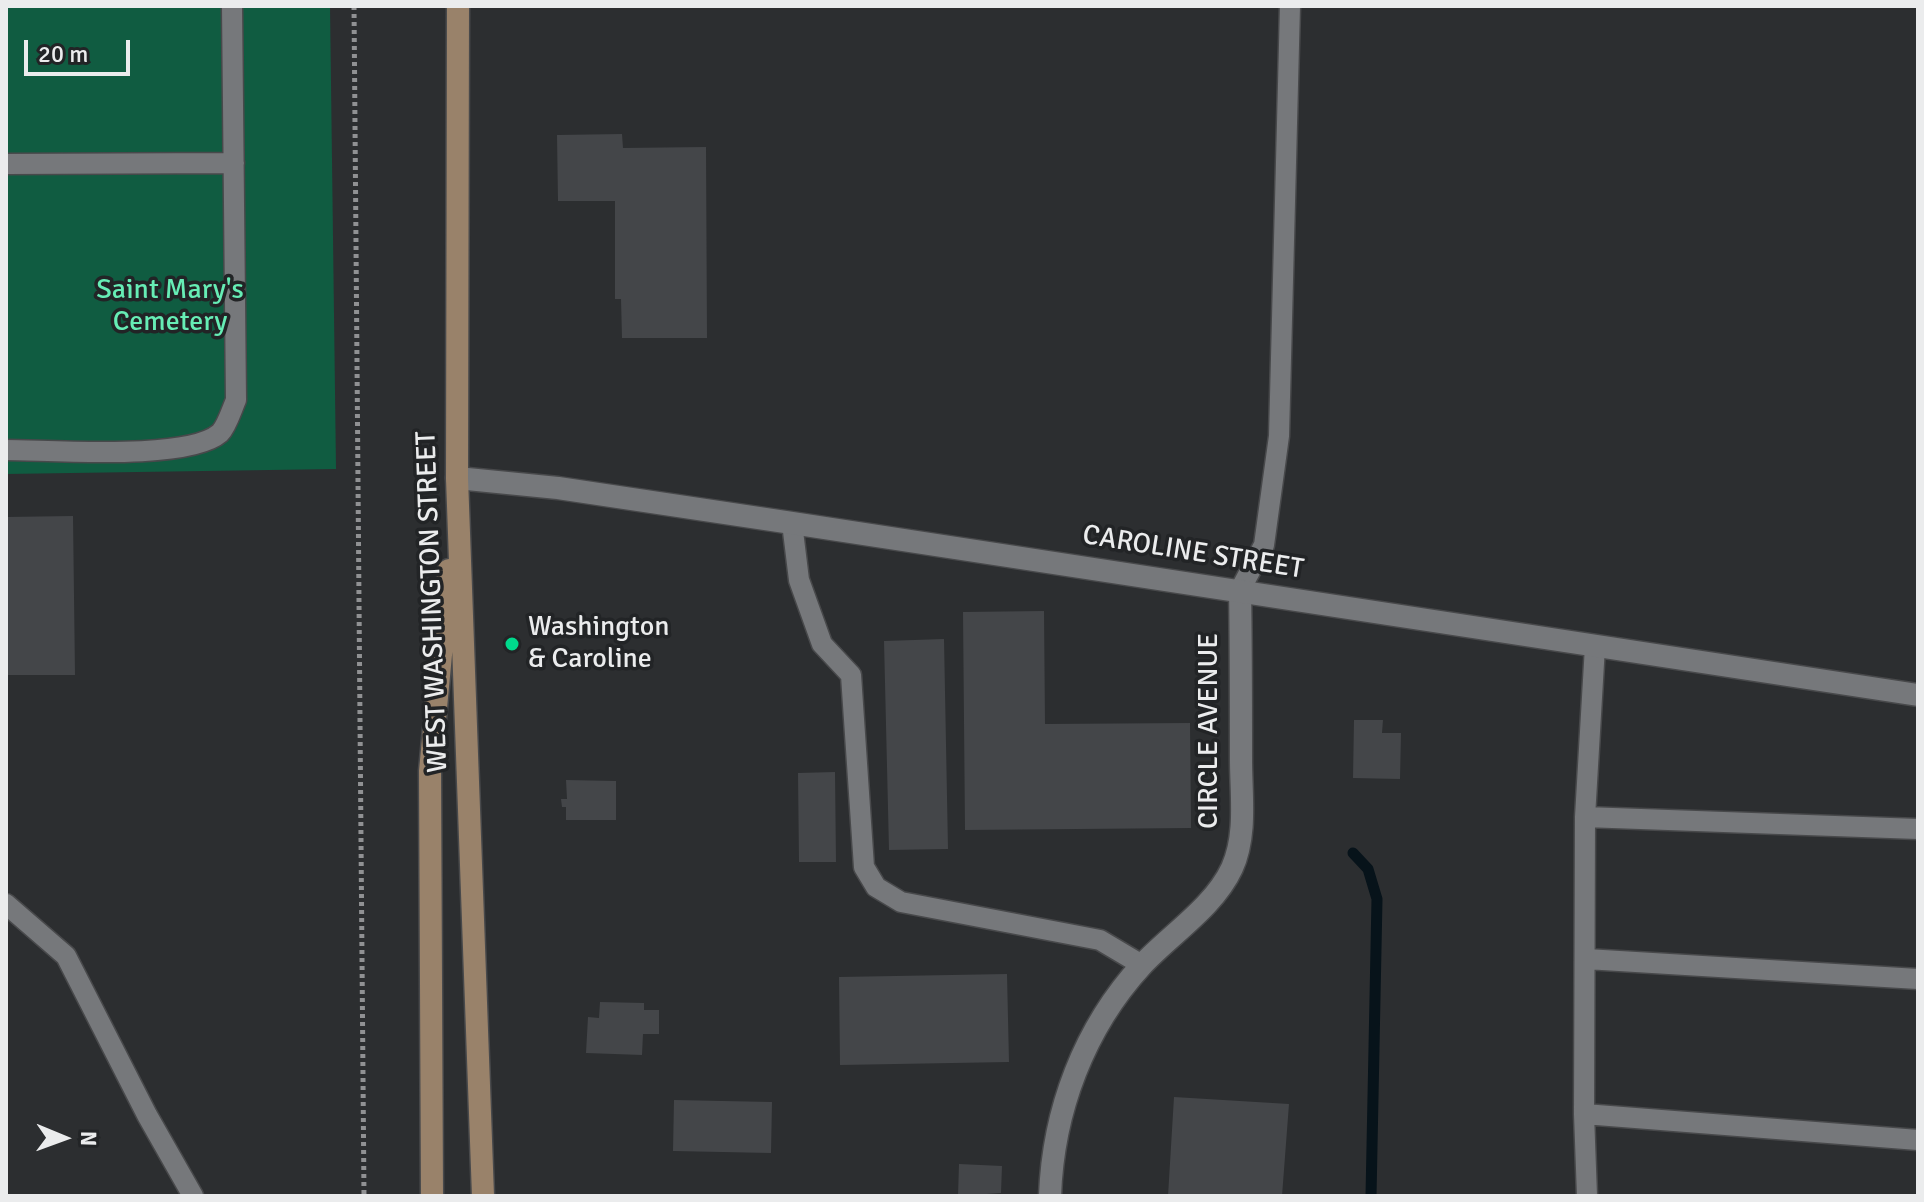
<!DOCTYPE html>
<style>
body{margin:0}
#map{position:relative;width:1924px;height:1202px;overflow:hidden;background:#2c2e30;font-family:Signika,sans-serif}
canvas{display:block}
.frame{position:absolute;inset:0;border:8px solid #ebeced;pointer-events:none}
.north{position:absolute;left:24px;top:1098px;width:80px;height:80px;-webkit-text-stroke:6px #222426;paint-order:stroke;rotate:91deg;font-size:22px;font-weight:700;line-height:32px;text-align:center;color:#ebeced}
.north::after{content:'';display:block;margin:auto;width:28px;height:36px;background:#ebeced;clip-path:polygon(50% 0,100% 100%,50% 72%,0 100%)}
.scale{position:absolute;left:24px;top:40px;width:106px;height:36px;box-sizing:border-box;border:4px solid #ebeced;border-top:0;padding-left:10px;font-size:24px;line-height:28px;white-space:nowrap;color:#ebeced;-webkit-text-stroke:6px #222426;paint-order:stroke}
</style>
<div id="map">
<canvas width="1924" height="1202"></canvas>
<div class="frame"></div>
<div class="north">N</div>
<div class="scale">20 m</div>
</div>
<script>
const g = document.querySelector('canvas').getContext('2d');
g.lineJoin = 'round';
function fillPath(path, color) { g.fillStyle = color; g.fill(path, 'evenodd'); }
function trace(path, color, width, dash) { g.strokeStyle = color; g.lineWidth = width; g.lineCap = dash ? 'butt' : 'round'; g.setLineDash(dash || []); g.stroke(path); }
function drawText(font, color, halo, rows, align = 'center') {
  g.font = font + ' Signika,sans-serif'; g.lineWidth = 7; g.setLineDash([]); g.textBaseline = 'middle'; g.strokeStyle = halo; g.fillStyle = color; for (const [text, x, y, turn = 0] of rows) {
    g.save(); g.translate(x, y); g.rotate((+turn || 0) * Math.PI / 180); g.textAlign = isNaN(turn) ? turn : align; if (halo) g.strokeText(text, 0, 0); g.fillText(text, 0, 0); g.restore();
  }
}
const green = new Path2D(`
 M 6,6 L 330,6 L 336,469 L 6,474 Z`);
const stream = new Path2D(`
 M 1353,853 L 1368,869 L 1377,899 L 1371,1196`);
const building = new Path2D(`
 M 622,134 L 623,148 L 706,147 L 707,338 L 622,338 L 621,299 L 615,299 L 615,201 L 558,201 L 557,135 Z
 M 73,516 L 75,675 L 6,675 L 6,517 Z
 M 1044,611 L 1045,724 L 1190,723 L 1191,828 L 965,830 L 963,612 Z
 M 944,639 L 948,849 L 889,850 L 884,641 Z
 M 1354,720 L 1383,720 L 1382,733 L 1401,733 L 1400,779 L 1353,778 Z
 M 835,772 L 836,862 L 799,862 L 798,773 Z
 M 566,780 L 616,781 L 616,820 L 566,820 L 566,807 L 562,807 L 561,799 L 567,799 Z
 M 1007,974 L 1009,1062 L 840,1065 L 839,977 Z
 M 600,1002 L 644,1003 L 644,1010 L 659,1010 L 659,1034 L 643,1034 L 642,1055 L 586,1053 L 588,1017 L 599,1018 Z
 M 1174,1097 L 1289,1104 L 1282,1196 L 1168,1196 Z
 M 674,1100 L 772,1102 L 771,1153 L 673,1151 Z
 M 959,1164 L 1002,1166 L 1001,1193 L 958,1196 Z`);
const path = new Path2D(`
 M 354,6 L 364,1196`);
const service = new Path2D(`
 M 6,164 L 234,163
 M 6,450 C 51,450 188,461 220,433 C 227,426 232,409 236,400 L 232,6
 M 792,523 L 799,580 L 822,644 L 851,675 L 864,867 L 876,887 L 901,902 L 1100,940 L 1142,965
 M 1240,590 L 1264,545 L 1279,436 L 1290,6
 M 1595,646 L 1585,817 L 1584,1114 L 1918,1140
 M 1585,817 L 1918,829
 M 6,904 L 66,956 L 147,1115 L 193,1196
 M 1586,959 L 1918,979
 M 1584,1114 L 1587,1196`);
const minor = new Path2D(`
 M 1050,1196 C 1053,1111 1084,1028 1142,965 C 1171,934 1214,907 1232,868 C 1247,835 1241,795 1241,760 C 1241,703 1241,647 1240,590`);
const tertiary = new Path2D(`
 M 457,478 L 558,488 L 792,523 L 1918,695`);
const secondary = new Path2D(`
 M 458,6 L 457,478 L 483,1196
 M 432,1196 L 430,771 L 449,570`);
const markers = [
 [512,644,8,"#00d98c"]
];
const parkNames = [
 ["Saint Mary's",170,291],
 ["Cemetery",170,323]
];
const streetNames = [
 ["CAROLINE STREET",1193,553,9],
 ["WEST WASHINGTON STREET",433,602,-92],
 ["CIRCLE AVENUE",1210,731,-90]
];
const poiNames = [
 ["Washington",528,628],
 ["& Caroline",528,660]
];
fillPath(green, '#105c41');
trace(stream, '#07131a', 11);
fillPath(building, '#444649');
trace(service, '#48494b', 23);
trace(minor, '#48494b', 25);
trace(tertiary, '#48494b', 25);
trace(secondary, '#48494b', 25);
trace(path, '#909193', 5, [4, 4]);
trace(service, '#76787b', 20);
trace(minor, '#76787b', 22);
trace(tertiary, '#76787b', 22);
trace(secondary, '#99826a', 22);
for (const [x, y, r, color] of markers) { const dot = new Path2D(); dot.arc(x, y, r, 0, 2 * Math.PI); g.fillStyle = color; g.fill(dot); trace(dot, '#222426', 3); }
drawText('28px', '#66edb5', '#222426', parkNames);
drawText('28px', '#ebeced', '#222426', streetNames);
drawText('28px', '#ebeced', '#222426', poiNames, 'left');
</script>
